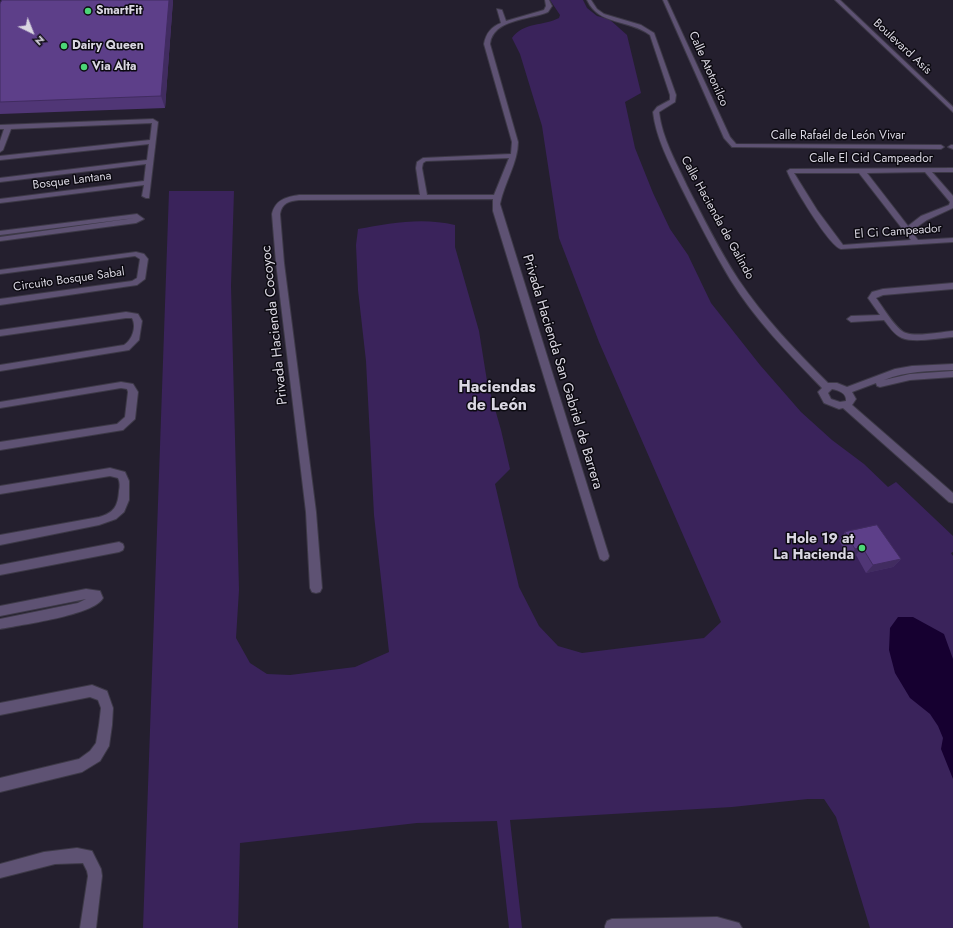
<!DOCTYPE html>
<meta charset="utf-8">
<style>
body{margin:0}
#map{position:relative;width:953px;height:928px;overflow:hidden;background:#241f2e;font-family:Jost,sans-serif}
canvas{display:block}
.north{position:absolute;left:12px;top:12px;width:40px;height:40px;-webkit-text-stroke:3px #0c0a11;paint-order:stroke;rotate:137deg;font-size:11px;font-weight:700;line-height:16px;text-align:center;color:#dad7e2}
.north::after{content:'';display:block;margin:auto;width:14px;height:18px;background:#dad7e2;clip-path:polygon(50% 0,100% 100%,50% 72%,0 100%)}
</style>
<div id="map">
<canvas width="953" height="928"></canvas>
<div class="north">N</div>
</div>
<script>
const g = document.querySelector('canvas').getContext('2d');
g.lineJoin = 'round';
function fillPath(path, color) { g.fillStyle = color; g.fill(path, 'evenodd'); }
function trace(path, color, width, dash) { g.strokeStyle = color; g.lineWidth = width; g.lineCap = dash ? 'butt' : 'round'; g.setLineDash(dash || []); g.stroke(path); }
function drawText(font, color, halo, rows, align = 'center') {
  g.font = font + ' Jost,sans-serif'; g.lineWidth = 3; g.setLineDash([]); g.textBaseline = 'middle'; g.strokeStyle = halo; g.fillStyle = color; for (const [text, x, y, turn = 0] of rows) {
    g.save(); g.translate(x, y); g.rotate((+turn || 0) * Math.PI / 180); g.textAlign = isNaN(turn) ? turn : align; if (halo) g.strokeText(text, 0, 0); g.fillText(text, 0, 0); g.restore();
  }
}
const green = new Path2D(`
 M 550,0 L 583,0 L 587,8 L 597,16 L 609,19 L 627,35 L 641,93 L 625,102 L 635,148 L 653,193 L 670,229 L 688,255 L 711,303 L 760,365 L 801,412 L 832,440 L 864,464 L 888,487 L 896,482 L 953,536 L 953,552 L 951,553 L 953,556 L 953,928 L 870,928 L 836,817 L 824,799 L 808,799 L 732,807 L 510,820 L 522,928 L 509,928 L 497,821 L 417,823 L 240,843 L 238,928 L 143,928 L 169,191 L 234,191 L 231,286 L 239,590 L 236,638 L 250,663 L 267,674 L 290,675 L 355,667 L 389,652 L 374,515 L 366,361 L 358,290 L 356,245 L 358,229 C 389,223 423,217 455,225 L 455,247 L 479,331 L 487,381 L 501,430 L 510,469 L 495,484 L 519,587 L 539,626 L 558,646 L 582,653 L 704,638 L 721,622 L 599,342 L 559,238 L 542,126 L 520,54 L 512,38 C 523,22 544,26 559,18 L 560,15 Z`);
const water = new Path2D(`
 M 898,617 L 913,617 L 944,634 L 953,659 L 953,779 L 941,749 L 943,738 L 938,726 L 930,714 L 910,698 L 895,673 L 889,650 L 890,628 Z`);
const minor = new Path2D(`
 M 545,0 L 549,0 L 552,6 L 548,12 C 529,20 493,19 490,44 L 518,142 C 518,163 504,183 500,204 L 609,556 L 608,559 L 604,561 L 600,559 L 599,556 L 493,211 L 493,199 L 299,200 C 289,201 282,203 280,214 L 284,263 L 316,512 L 322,588 L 320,592 L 316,593 L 312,592 L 310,588 L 306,512 L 276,263 L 272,214 C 275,200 286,197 299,195 L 420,195 L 416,168 L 417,162 L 423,158 L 511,154 L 512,142 L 484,44 C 486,33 491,27 501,23 L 497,9 L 502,10 L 506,21 L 544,10 L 546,6 ZM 509,158 L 494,195 L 427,195 L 422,168 L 423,163 L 426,161 Z
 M 587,0 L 591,0 L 597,9 L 604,14 L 641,25 L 654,33 L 676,95 L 675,102 L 659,112 C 662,138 676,162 687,186 C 703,217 719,250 738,279 C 764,318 796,351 828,383 L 837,383 L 847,387 L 895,369 L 912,366 L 953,364 L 953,370 C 929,371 906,371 884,380 L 910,374 L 953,371 L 953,377 L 910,380 L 880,387 L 877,386 L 876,383 L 852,392 L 856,399 L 852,405 L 953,493 L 953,503 L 949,502 L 843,408 L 839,409 L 824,403 L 818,392 L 822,388 C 789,354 755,320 730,279 C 712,249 696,217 680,185 C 669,162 656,138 653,112 L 657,107 L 670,100 L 670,95 L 650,35 C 629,19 599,26 587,0 ZM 832,389 C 838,390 847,393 846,401 L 840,402 L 831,399 L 828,393 Z
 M 663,0 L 667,0 L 730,137 L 736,144 L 941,145 L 944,147 L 941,149 L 732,147 L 724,138 Z
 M 835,0 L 840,0 L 953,107 L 953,112 Z
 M 153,119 L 158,122 L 149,198 L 146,198 L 142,196 L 144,185 L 0,203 L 0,199 L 144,181 L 146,164 L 0,182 L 0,178 L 147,160 L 149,144 L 0,160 L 0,156 L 150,140 L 152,123 L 11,129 L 3,150 L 0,152 L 0,141 L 4,129 L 0,129 L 0,125 Z
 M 951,145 L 953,145 L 953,149 L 948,147 Z
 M 953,168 L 953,172 L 932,172 L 953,196 L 953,208 L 927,220 L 911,231 L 918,240 L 953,238 L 953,242 L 841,249 C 829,246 792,184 787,171 L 790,169 ZM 925,172 L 950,202 L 949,205 L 921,216 L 908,226 L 867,173 ZM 794,173 L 859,173 L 911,240 L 843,245 L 817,210 Z
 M 137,214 L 144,219 L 136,223 L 0,241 L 0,237 L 135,218 L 0,235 L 0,231 Z
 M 136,252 L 144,254 L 148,259 L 145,279 L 137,285 L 0,305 L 0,299 L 132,281 L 137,278 L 140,259 L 135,256 L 0,274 L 0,270 Z
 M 953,283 L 953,289 L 883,295 L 876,298 C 883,307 896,330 906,333 C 917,337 941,332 953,331 L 953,337 C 940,338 914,343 902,338 C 894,335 889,326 884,320 L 851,322 L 847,319 L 851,316 L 880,315 L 868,298 L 872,292 L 883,289 Z
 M 126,312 L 138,314 L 142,321 L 139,340 L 129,350 L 0,371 L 0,365 L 124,345 C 132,340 137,327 132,318 L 126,318 L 0,336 L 0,330 Z
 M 121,382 L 133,384 L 138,392 L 135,419 L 123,430 L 0,450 L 0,442 L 117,424 L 125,417 L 128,392 L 127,389 L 121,388 L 0,408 L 0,402 Z
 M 110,468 L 125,472 L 129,481 L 129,500 L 124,512 L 116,519 L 99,525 L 0,545 L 0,535 L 99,517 C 114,513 118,506 119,491 C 120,486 120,482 118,478 L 110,476 L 0,494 L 0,486 Z
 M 119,542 L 123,544 L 124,547 L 123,550 L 119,552 L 0,575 L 0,565 Z
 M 86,589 L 100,591 L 103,598 C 95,615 20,625 0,629 L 0,619 L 78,603 L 86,599 L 0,616 L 0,606 Z
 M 92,685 L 107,691 L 113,708 L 112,725 L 109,746 L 100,761 L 82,772 L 0,792 L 0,778 L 79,759 L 90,751 L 96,743 L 99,725 L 101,708 L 98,700 L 90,697 L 0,715 L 0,703 Z
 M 77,848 L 92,851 L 101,869 L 102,876 L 96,928 L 80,928 L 88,876 L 87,871 L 83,863 L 55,864 L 0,878 L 0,864 L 44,852 Z
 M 717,917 L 739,923 L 742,928 L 605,928 L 605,926 L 607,921 L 612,919 Z`);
const wall = new Path2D(`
 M 173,0 L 165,108 L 0,114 L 0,4 Z
 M 845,532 L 901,559 L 893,567 L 866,573 L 856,555 L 849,557 L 839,541 Z`);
const shadedWall = new Path2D(`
 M 169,0 L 173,0 L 165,108 L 161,96 Z
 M 862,547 L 856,555 L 849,557 L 855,549 Z
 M 901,559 L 893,567 L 866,573 L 873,565 Z`);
const building = new Path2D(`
 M 2,0 L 169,0 L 161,96 L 0,102 L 0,4 Z
 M 877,525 L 901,559 L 873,565 L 862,547 L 855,549 L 845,532 Z`);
const markers = [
 [88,11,4,"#4cd677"],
 [64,46,4,"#4cd677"],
 [84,67,4,"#4cd677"],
 [862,548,4,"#4cd677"]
];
const farPoinames = [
 ["SmartFit",96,11],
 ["Dairy Queen",72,46],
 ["Via Alta",92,67]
];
const farStreetnames = [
 ["Boulevard Asís",902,47,43],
 ["Calle Atotonilco",708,69,66],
 ["Calle Rafaél de León Vivar",838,136],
 ["Calle El Cid Campeador",871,159],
 ["Bosque Lantana",72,181,-7],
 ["Calle Hacienda de Galindo",717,218,61],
 ["El Ci Campeador",898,232,-4],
 ["Circuito Bosque Sabal",69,280,-8]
];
const streetNames = [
 ["Privada Hacienda Cocoyoc",275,325,-96],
 ["Privada Hacienda San Gabriel de Barrera",562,372,73]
];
const poiNames = [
 ["Hole 19 at",854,540],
 ["La Hacienda",854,556]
];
const quarterNames = [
 ["Haciendas",497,388],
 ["de León",497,406]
];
fillPath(green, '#3a235b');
fillPath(water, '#160030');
trace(minor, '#3d3947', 2);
fillPath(minor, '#5e5273');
fillPath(wall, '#503676');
fillPath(shadedWall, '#412c60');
fillPath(building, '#5d3f89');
trace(building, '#412c60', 1);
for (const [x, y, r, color] of markers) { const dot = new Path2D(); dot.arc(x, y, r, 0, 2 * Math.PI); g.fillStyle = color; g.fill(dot); trace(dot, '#0c0a11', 1.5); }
drawText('bold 12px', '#dad7e2', '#0c0a11', farPoinames, 'left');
drawText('12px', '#dad7e2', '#0c0a11', farStreetnames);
drawText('14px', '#dad7e2', '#0c0a11', streetNames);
drawText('bold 14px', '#dad7e2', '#0c0a11', poiNames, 'right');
drawText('bold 16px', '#dad7e2', '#0c0a11', quarterNames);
</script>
